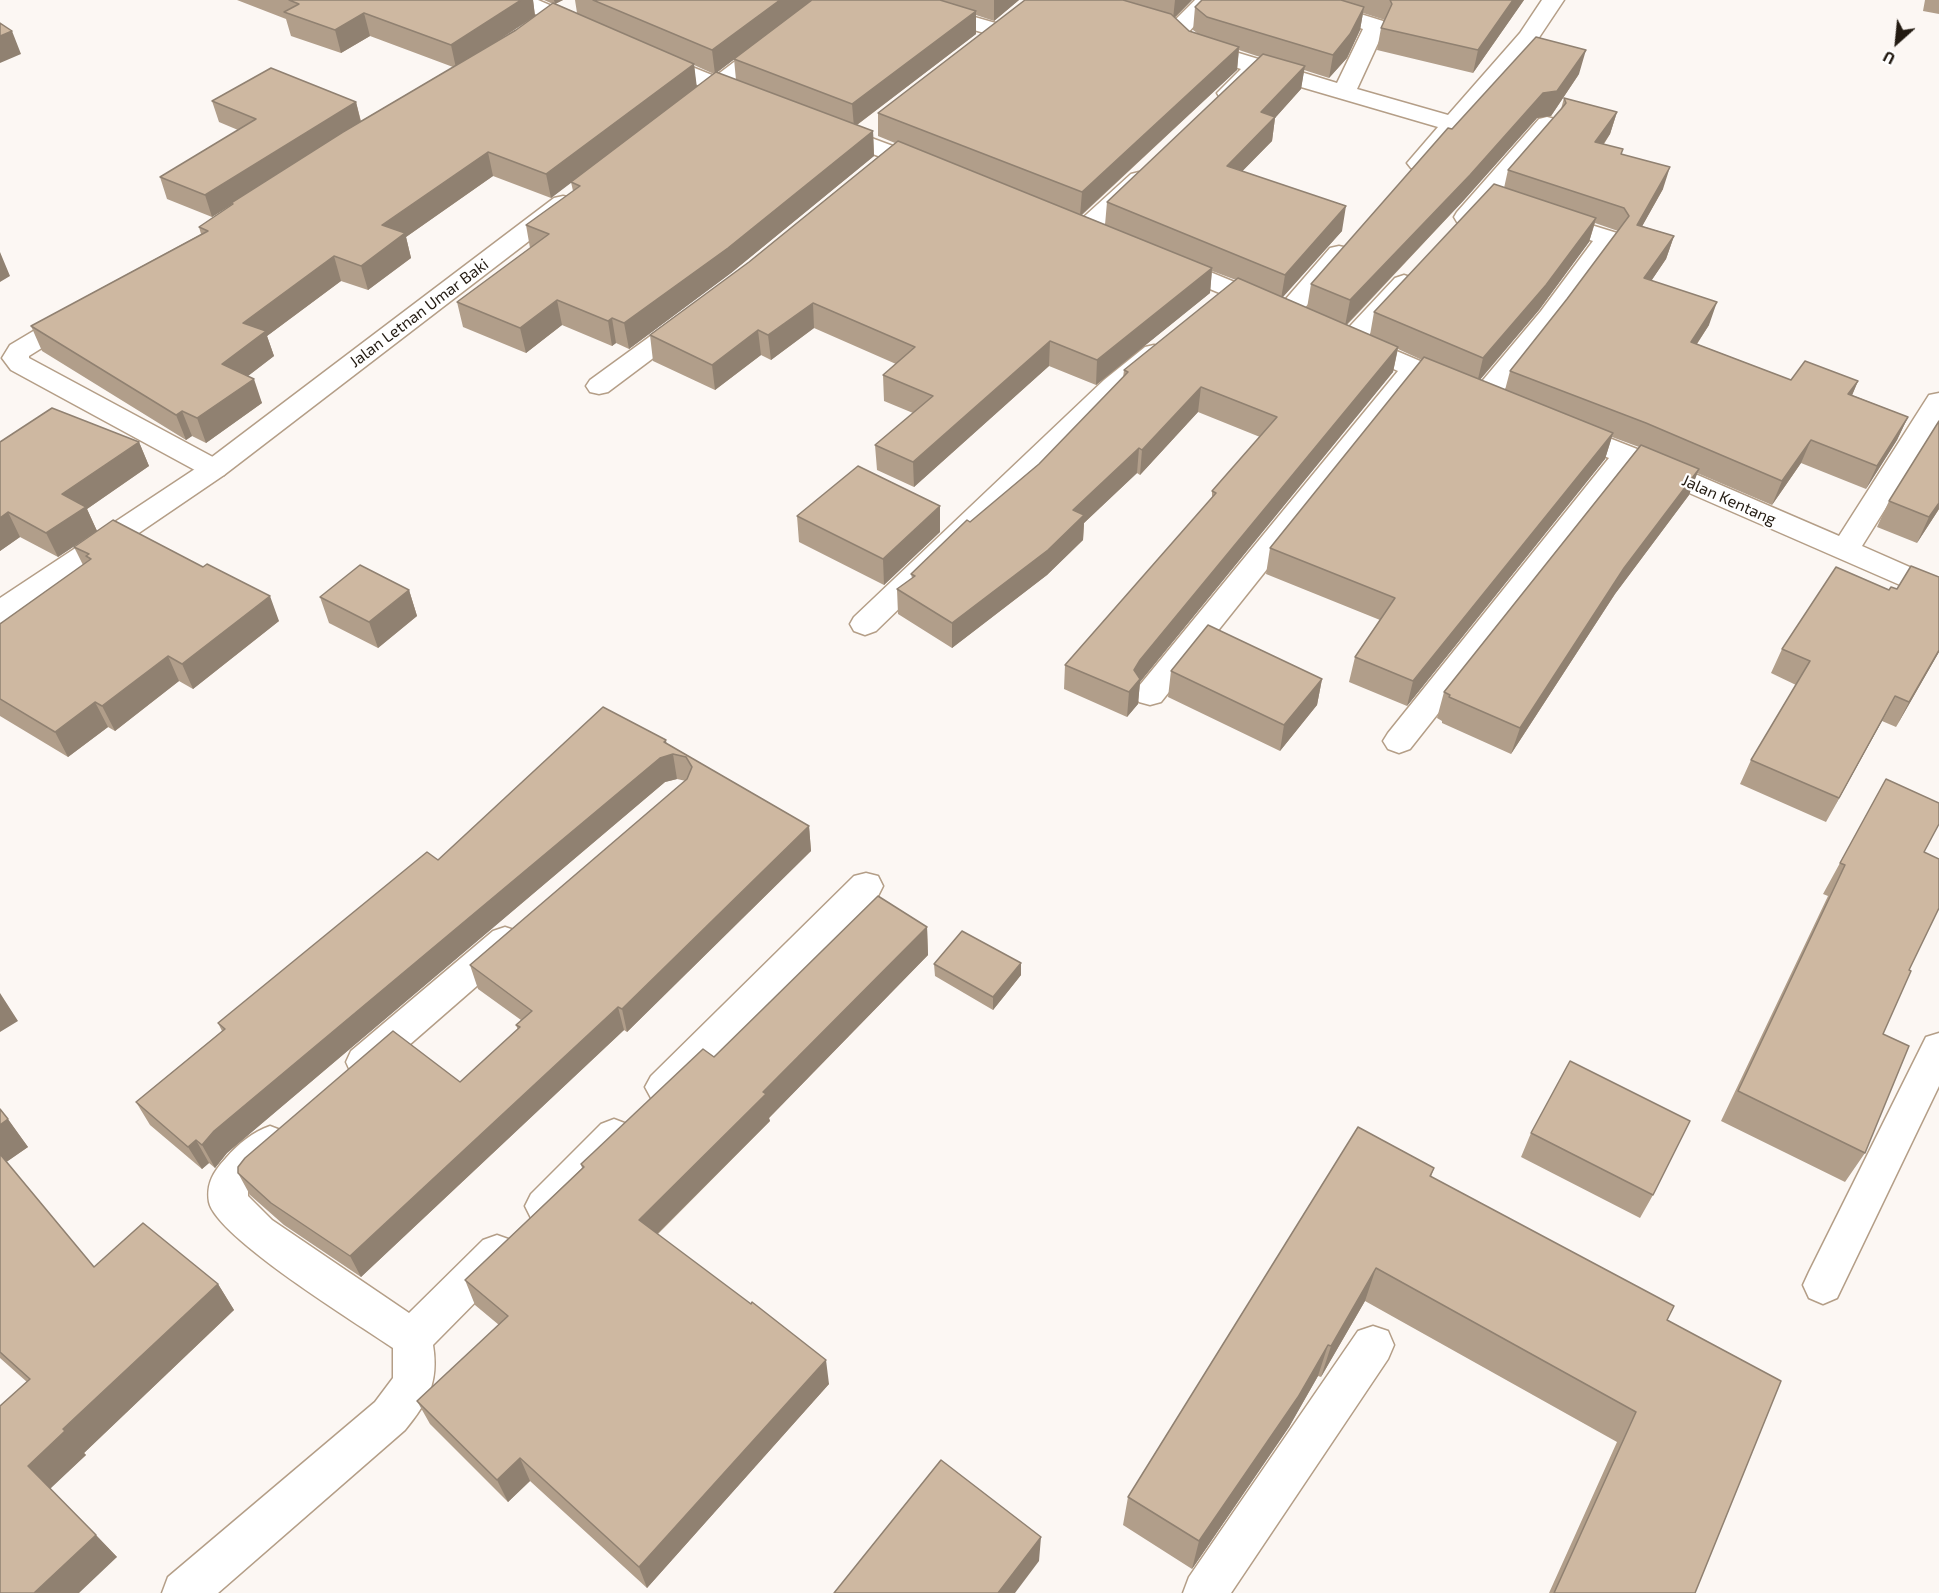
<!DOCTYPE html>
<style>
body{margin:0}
#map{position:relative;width:1939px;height:1593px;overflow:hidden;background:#fcf7f3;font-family:"Exo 2",sans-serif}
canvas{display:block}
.north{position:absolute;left:1867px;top:12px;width:60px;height:60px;-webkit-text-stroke:4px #fff;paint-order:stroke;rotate:207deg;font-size:16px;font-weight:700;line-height:24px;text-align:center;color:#231b12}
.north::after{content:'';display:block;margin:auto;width:21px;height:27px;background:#231b12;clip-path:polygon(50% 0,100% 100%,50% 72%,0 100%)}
</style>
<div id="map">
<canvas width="1939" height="1593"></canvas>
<div class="north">U</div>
</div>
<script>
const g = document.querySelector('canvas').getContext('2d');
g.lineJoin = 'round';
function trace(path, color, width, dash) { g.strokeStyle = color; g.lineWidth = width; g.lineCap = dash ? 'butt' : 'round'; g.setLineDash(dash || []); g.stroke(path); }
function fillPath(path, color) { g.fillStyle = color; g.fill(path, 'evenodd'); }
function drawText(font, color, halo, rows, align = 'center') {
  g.font = font + ' "Exo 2",sans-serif'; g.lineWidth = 4.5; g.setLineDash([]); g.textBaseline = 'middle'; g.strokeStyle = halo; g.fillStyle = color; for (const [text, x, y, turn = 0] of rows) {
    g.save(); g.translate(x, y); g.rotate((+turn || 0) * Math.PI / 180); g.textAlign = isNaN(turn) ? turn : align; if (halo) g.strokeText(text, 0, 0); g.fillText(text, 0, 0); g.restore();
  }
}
const street = new Path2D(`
 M 510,0 L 538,0 L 591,23 L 594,28 L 591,33 L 583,34 L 575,33 L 514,4 Z
 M 881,0 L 915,0 L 1006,26 L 1009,31 L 1006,36 L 998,37 L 885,4 Z
 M 1195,0 L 1218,0 L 1186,35 L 1178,36 L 1170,35 L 1167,30 L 1170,25 Z
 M 1542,0 L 1564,0 L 1536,42 L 1427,168 L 1419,170 L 1411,168 L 1407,163 L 1438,127 L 1260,75 C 1248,86 1238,102 1220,98 L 1217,93 L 1241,69 L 1188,52 L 1185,47 L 1188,42 L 1196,40 L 1337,83 L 1363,29 L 1311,11 L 1307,7 L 1311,3 L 1318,1 L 1325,3 L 1383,21 L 1386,26 L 1357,89 L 1448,115 L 1520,33 Z
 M 655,52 L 754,92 L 757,97 L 754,102 L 746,104 L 738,102 L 647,64 L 644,59 L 647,54 Z
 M 1547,117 L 1555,119 L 1558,124 L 1555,129 L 1475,222 L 1466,224 L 1457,222 L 1454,217 L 1457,212 L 1539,119 Z
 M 831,123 L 936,162 L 940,167 L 936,172 L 928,174 L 920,172 L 823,135 L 819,130 L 823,125 Z
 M 1139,172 L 1147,174 L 1151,179 L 1147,184 L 1094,234 L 1085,236 L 1076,234 L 1073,229 L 1076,224 L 1131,174 Z
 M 1549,212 L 1617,233 L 1620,238 L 1559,321 L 1493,404 L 1483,406 L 1473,404 L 1469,398 L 1473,392 L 1541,311 L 1593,241 L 1540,224 L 1537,219 L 1540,214 Z
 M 1339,246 L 1348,248 L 1351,253 L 1348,258 L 1296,318 L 1287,321 L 1278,318 L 1274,313 L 1278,308 L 1330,248 Z
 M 1171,256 L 1276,299 L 1280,304 L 1276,309 L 1267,312 L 1258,309 L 1162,269 L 1158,264 L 1162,259 Z
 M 1404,275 L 1413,278 L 1417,283 L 1366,338 L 1467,381 L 1470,387 L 1467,393 L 1457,395 L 1447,393 L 1418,380 L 1161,702 L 1150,705 L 1139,702 L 1134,694 L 1139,686 L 1398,371 L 1341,346 L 1337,340 L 1395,278 Z
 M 76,308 L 85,311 L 89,316 L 85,321 L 29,356 L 29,358 L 224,463 L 228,469 L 224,475 L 214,478 L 204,475 L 11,370 L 2,358 L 10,345 L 67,311 Z
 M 687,313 L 696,316 L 700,321 L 696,326 L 608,392 L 599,394 L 590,392 L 586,386 L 590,380 L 678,316 Z
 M 1154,345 L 1163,347 L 1167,353 L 1163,359 L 1122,392 L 876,631 L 865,635 L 854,631 L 850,624 L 854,617 L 1104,380 L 1145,347 Z
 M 1939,393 L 1939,423 L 1862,546 L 1939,580 L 1939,602 L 1632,468 L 1410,749 L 1399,753 L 1388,749 L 1383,741 L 1388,733 L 1609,458 L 1556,437 L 1552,431 L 1556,425 L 1566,422 L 1576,425 L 1637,449 L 1839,536 L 1929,395 Z
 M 866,873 L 878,876 L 883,886 L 878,896 L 677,1098 L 664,1103 L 651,1098 L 645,1087 L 651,1076 L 854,876 Z
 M 505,927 L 517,931 L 523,941 L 517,951 L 377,1073 L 364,1078 L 351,1073 L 346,1062 L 351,1051 L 493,931 Z
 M 1939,1033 L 1939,1086 L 1837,1298 L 1823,1304 L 1809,1298 L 1803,1285 L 1809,1272 L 1926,1037 Z
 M 614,1119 L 627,1124 L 633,1136 L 627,1148 L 559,1218 L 545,1224 L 531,1218 L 525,1206 L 531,1194 L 601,1124 Z
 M 270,1126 L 283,1131 L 289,1143 L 283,1155 L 248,1188 L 248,1196 L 272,1220 L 409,1313 L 483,1240 L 497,1235 L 511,1240 L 517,1253 L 511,1266 L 433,1345 C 439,1382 428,1402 405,1430 L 218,1593 L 162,1593 L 168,1577 L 375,1402 L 393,1378 L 393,1348 C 358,1324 216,1237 209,1202 C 206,1183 214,1171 226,1158 C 238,1144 253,1132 270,1126 Z
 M 1373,1326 L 1388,1331 L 1394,1345 L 1388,1359 L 1231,1593 L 1183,1593 L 1189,1577 L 1358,1331 Z`);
const secondary = new Path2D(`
 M 816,0 L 840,0 L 700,110 L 692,112 L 684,110 L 681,105 L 684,100 Z
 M 563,196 L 572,198 L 575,203 L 572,208 L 224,475 L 11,620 L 0,623 L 0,598 L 204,463 L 554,198 Z`);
const wall = new Path2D(`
 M 237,0 L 533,0 L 535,16 L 553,4 L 544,0 L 563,0 L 555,4 L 577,13 L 575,0 L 812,0 L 716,73 L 736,80 L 734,59 L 812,0 L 1019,0 L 994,21 L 976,15 L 976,34 L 857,125 L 873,131 L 874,156 L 731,273 L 629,349 L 616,343 L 612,346 L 562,325 L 526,353 L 463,327 L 457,302 L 530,248 L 526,225 L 573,191 L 571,182 L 551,198 L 493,176 L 406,237 L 411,258 L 368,290 L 341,281 L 267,336 L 274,356 L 248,376 L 262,403 L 206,443 L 192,436 L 186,440 L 42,351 L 31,326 L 201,234 L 199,227 L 231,205 L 212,217 L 167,199 L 160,177 L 238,130 L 219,122 L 212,101 L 356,102 L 361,121 L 453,67 L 370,36 L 341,53 L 291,36 L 286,19 ZM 533,18 L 516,30 L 492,44 ZM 694,65 L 714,74 L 696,87 Z
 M 1025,0 L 1192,0 L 1175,18 L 1189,31 L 1197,33 L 1193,30 L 1195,7 L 1202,0 L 1524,0 L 1473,73 L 1377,50 L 1381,28 L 1385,20 L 1363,13 L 1360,30 L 1347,58 L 1329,78 L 1304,70 L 1301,89 L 1275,118 L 1272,141 L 1242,171 L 1342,231 L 1283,297 L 1307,308 L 1311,284 L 1452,129 L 1579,74 L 1551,116 L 1537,118 L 1464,200 L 1347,325 L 1370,335 L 1374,312 L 1504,188 L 1508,170 L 1561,109 L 1564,98 L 1617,112 L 1610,134 L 1604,144 L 1622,154 L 1663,189 L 1642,226 L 1674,236 L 1666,259 L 1651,281 L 1709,325 L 1697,344 L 1791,380 L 1858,381 L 1852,395 L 1908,417 L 1897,440 L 1866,489 L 1801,463 L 1772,505 L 1697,473 L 1689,495 L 1615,594 L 1511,754 L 1442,723 L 1442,721 L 1437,718 L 1444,692 L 1639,447 L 1612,437 L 1605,459 L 1407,706 L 1349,682 L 1355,657 L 1380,620 L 1266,574 L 1270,548 L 1422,360 L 1398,349 L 1393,372 L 1140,682 L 1138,704 L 1127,717 L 1064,689 L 1065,665 L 1212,498 L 1212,491 L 1260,437 L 1198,412 L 1140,475 L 1137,473 L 1084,523 L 1083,540 L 1047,575 L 952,648 L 898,614 L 897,589 L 912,578 L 911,574 L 970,522 L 1039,464 L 1123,378 L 1124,370 L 1236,280 L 1212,271 L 1210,293 L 1096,385 L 1049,366 L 914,487 L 877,470 L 875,445 L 913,413 L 884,401 L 883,375 L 896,364 L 814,328 L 771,360 L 761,355 L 715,390 L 653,361 L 650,335 L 749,262 L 895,143 L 878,136 L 878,113 ZM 1239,50 L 1260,57 L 1107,202 L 1105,225 L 1082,215 L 1237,70 ZM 1595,223 L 1618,231 L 1567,299 L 1510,371 L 1505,390 L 1480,380 L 1539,310 L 1589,242 Z
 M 1925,0 L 1939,0 L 1939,14 L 1923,11 Z
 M 1939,421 L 1939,509 L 1917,543 L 1877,527 L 1889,501 Z
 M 0,442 L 139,442 L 149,466 L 87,509 L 97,531 L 58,557 L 20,537 L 0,551 Z
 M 797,516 L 940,532 L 884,585 L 799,542 Z
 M 74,547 L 279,621 L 193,689 L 179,681 L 115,731 L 108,727 L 68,757 L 0,716 L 0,624 L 83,565 Z
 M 1939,577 L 1939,652 L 1896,727 L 1882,721 L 1826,822 L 1740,784 L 1751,760 L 1796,685 L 1771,673 L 1782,649 L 1889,590 L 1897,589 Z
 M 409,590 L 417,616 L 378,648 L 329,623 L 320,597 Z
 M 1171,671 L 1322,679 L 1317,705 L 1280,751 L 1168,697 Z
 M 666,740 L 666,743 L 809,826 L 811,851 L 627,1032 L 624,1030 L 361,1277 L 284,1225 L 250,1195 L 238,1173 L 460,1082 L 518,1030 L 516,1025 L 521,1020 L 478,989 L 470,965 L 686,781 L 677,779 L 665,782 L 227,1153 L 215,1168 L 209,1163 L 202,1169 L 150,1125 L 136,1102 L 222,1031 L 218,1023 L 438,860 Z
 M 1886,779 L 1924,852 L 1909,970 L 1883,1034 L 1865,1153 L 1845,1182 L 1721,1121 L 1828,896 L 1823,894 Z
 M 927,927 L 928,955 L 769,1118 L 770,1121 L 658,1234 L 829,1384 L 647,1588 L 530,1481 L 508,1502 L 430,1424 L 417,1401 L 499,1325 L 475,1305 L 465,1280 L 582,1168 L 581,1164 L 714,1057 Z
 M 934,964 L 1021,975 L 993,1010 L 935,976 Z
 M 0,1109 L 28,1147 L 6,1162 L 94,1267 L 218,1284 L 234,1310 L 84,1453 L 86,1455 L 50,1488 L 117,1557 L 0,1593 L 27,1382 L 0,1358 Z
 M 1531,1133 L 1653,1195 L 1640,1218 L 1521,1157 Z
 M 1434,1168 L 1431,1177 L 1667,1320 L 1695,1593 L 1549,1593 L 1617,1442 L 1365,1301 L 1321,1377 L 1318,1376 L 1289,1427 L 1192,1569 L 1123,1525 L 1128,1497 Z`);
const shadedWall = new Path2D(`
 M 521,0 L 533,0 L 535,16 L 456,68 L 451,45 Z
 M 554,0 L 563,0 L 555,4 Z
 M 780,0 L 812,0 L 715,74 L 712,50 Z
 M 994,0 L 1019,0 L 994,21 Z
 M 1175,0 L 1192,0 L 1173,19 Z
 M 1513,0 L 1524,0 L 1473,73 L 1478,50 Z
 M 1364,7 L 1360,30 L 1347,58 L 1329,78 L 1333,55 Z
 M 976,11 L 976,34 L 854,127 L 852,104 Z
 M 364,13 L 370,36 L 341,53 L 335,30 Z
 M 12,31 L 21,54 L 0,63 L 0,36 Z
 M 1239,47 L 1237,70 L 1080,216 L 1082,192 Z
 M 1586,50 L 1579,74 L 1551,116 L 1537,118 L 1464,200 L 1345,326 L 1350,300 L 1543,93 Z
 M 694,64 L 697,88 L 551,198 L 546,174 Z
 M 1305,66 L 1301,89 L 1275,118 L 1272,141 L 1224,190 L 1227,166 L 1261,112 Z
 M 356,102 L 361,123 L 231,203 L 231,205 L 212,217 L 205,195 Z
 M 1617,112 L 1610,134 L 1589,165 L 1595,142 Z
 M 873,131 L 874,156 L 731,273 L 629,349 L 624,323 Z
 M 488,152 L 493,176 L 406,237 L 411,258 L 368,290 L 361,266 L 382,225 Z
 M 1670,167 L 1663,189 L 1630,248 L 1637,225 Z
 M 1346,206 L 1342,231 L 1281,299 L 1285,275 Z
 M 1596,218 L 1589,242 L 1539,310 L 1477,383 L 1483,358 Z
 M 1674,236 L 1666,259 L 1637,302 L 1644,278 Z
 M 0,252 L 10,276 L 0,282 Z
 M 334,256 L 341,281 L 267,336 L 274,356 L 231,389 L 222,364 L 243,323 Z
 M 1212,268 L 1210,293 L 1096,385 L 1097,360 Z
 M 557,300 L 562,325 L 526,353 L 520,328 Z
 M 1717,302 L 1709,325 L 1683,365 L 1691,342 Z
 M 813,303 L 814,328 L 771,360 L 768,335 Z
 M 612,318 L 616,343 L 612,346 L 608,321 Z
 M 758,330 L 761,355 L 715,390 L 712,365 Z
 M 1050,341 L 1049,366 L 914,487 L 913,462 Z
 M 1398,347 L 1393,372 L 1140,682 L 1138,704 L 1127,717 L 1129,692 L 1134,670 L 1140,660 Z
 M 254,379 L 262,403 L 206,443 L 197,418 Z
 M 1858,381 L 1848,405 L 1848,394 Z
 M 1201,387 L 1198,412 L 1140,475 L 1142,450 Z
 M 182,411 L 192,436 L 186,440 L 176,415 Z
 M 1908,417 L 1897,440 L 1866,489 L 1877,466 Z
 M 1613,433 L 1605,459 L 1407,706 L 1413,681 Z
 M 1811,440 L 1801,463 L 1772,505 L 1782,481 Z
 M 139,442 L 149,466 L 87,509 L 97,531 L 58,557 L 46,533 L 62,494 Z
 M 1139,448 L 1137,473 L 1084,523 L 1083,540 L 1047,575 L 952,648 L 952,623 Z
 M 1699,469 L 1689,495 L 1615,594 L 1511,754 L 1520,728 L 1624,568 Z
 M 1939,503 L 1939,509 L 1917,543 L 1929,517 Z
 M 940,506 L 940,532 L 884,585 L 883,559 Z
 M 8,512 L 20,537 L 0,551 L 0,518 Z
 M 409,590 L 417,616 L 378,648 L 369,622 Z
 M 270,596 L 279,621 L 193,689 L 182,664 Z
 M 1939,650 L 1939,652 L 1896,727 L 1909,702 Z
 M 168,656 L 179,681 L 115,731 L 102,706 Z
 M 1322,679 L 1317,705 L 1280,751 L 1284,725 Z
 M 1895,696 L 1882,721 L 1826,822 L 1839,798 Z
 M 95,702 L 108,727 L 68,757 L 55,732 Z
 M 666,740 L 668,755 L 673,754 L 677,779 L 665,782 L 227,1153 L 215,1168 L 202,1145 L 214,1131 Z
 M 809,826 L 811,851 L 627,1032 L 622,1009 Z
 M 927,927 L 928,955 L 769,1118 L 770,1121 L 646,1245 L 639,1220 L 763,1092 Z
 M 1021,963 L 1021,975 L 993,1010 L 993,997 Z
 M 0,993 L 18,1021 L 0,1032 Z
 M 618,1007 L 624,1030 L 361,1277 L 350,1256 Z
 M 8,1119 L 28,1147 L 5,1163 L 0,1157 L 0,1125 Z
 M 196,1140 L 209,1163 L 202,1169 L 188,1147 Z
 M 1376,1268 L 1365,1301 L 1321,1377 L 1331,1346 Z
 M 218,1284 L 234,1310 L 84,1453 L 86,1455 L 50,1489 L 28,1466 L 63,1429 Z
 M 1328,1345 L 1318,1376 L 1289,1427 L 1192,1569 L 1199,1541 Z
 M 826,1360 L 829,1384 L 647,1588 L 639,1567 Z
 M 520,1458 L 530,1481 L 508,1502 L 497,1480 Z
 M 96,1535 L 117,1557 L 79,1593 L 34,1593 Z
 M 1041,1537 L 1039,1561 L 1015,1593 L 998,1593 Z`);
const building = new Path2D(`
 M 289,0 L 521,0 L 451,45 L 364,13 L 335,30 L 284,12 L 299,4 Z
 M 593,0 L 780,0 L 712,50 Z
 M 812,0 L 940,0 L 976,11 L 852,104 L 734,59 Z
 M 1025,0 L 1123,0 L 1171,14 L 1189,31 L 1239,47 L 1082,192 L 878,113 Z
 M 1202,0 L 1341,0 L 1364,7 L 1350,34 L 1333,55 L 1207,17 L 1195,7 Z
 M 1390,0 L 1513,0 L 1478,50 L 1381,28 L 1392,4 Z
 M 553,3 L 694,64 L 546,174 L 488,152 L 382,225 L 405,233 L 361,266 L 334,256 L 243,323 L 266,331 L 222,364 L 254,379 L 197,418 L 182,411 L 176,415 L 31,326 L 208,231 L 199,227 L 233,204 L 231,203 L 343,132 L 516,30 Z
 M 0,23 L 12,31 L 0,36 Z
 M 1536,37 L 1586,50 L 1557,91 L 1543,93 L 1470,175 L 1350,300 L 1311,284 L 1448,128 L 1452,129 Z
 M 1263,54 L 1305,66 L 1261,112 L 1275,117 L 1227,166 L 1346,206 L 1285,275 L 1107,202 Z
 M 271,68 L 356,102 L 205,195 L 160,177 L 256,119 L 212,101 Z
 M 716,72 L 873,131 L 728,248 L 624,323 L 612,318 L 608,321 L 557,300 L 520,328 L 457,302 L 549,234 L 526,225 L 580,186 L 571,182 Z
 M 1564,98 L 1617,112 L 1595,142 L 1623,149 L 1621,154 L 1670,167 L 1637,225 L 1674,236 L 1644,278 L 1717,302 L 1691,342 L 1791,380 L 1805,361 L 1858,381 L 1848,394 L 1908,417 L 1877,466 L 1811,440 L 1782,481 L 1646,423 L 1510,371 L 1567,299 L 1629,216 L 1624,208 L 1508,170 L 1562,108 L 1566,103 Z
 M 898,141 L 1212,268 L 1097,360 L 1050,341 L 913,462 L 875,445 L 933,396 L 883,375 L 915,347 L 813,303 L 768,335 L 758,330 L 712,365 L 650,335 L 749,262 Z
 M 1494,184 L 1596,218 L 1546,285 L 1483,358 L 1374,312 Z
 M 1238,278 L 1398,347 L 1140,660 L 1134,670 L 1140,679 L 1129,692 L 1065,665 L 1216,493 L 1212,491 L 1277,417 L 1201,387 L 1142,450 L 1139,448 L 1073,510 L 1084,515 L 1048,550 L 952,623 L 897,589 L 915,576 L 911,574 L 967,520 L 970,522 L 1039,464 L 1128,372 L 1124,370 Z
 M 1424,357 L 1613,433 L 1413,681 L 1355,657 L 1395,598 L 1270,548 Z
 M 52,408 L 139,442 L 62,494 L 86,507 L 46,533 L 8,512 L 0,518 L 0,442 Z
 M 1939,421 L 1939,503 L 1929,517 L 1889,501 Z
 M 1641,445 L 1699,469 L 1624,568 L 1520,728 L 1449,697 L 1450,695 L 1444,692 Z
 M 858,466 L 940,506 L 883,559 L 797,516 Z
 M 113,520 L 203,567 L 207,564 L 270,596 L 182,664 L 168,656 L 102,706 L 95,702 L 55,732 L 0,699 L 0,624 L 91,559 L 86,556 L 89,554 L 74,547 Z
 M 360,565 L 409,590 L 369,622 L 320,597 Z
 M 1911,566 L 1939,577 L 1939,650 L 1909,702 L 1895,696 L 1839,798 L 1751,760 L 1810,661 L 1782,649 L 1836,567 L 1889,590 L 1891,587 L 1897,589 Z
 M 1208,625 L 1322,679 L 1284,725 L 1171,671 Z
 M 603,707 L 666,740 L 664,742 L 809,826 L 622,1009 L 618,1007 L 350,1256 L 271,1203 L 238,1173 L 238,1167 L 245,1158 L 393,1031 L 460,1082 L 520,1027 L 516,1025 L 532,1011 L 470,965 L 687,779 L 692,767 L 686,757 L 673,754 L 660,758 L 214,1131 L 202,1145 L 196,1140 L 188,1147 L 136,1102 L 225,1029 L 218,1023 L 427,852 L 438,860 Z
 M 1886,779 L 1939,803 L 1939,824 L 1924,852 L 1939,859 L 1939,908 L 1909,970 L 1911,971 L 1883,1034 L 1909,1046 L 1865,1153 L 1738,1091 L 1845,865 L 1840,863 Z
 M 878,896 L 927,927 L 763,1092 L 766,1094 L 639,1220 L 751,1304 L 752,1302 L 826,1360 L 639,1567 L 520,1458 L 497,1480 L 417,1401 L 508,1316 L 465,1280 L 584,1167 L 581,1164 L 596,1150 L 703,1049 L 714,1057 Z
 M 962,931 L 1021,963 L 993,997 L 934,964 Z
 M 1570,1061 L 1690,1121 L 1653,1195 L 1531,1133 Z
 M 0,1109 L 8,1119 L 0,1125 Z
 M 1358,1127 L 1434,1168 L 1430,1176 L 1674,1306 L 1667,1320 L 1781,1381 L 1695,1593 L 1554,1593 L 1636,1412 L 1376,1268 L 1331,1346 L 1328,1345 L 1298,1397 L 1199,1541 L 1128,1497 Z
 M 0,1154 L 94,1267 L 143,1223 L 218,1284 L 63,1429 L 65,1431 L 28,1466 L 96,1535 L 34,1593 L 0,1593 L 0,1406 L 30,1379 L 0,1352 Z
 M 941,1460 L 1041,1537 L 998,1593 L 834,1593 Z`);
const farStreetnames = [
 ["Jalan Letnan Umar Baki",419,313,-37],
 ["Jalan Kentang",1729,500,24]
];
trace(street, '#b49e87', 3);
trace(secondary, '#b49e87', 3);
fillPath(street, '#fff');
fillPath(secondary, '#fff');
fillPath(wall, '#b19e8a');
fillPath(shadedWall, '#908171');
fillPath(building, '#ceb8a1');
trace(building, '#908171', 1.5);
drawText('16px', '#231b12', '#fff', farStreetnames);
</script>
